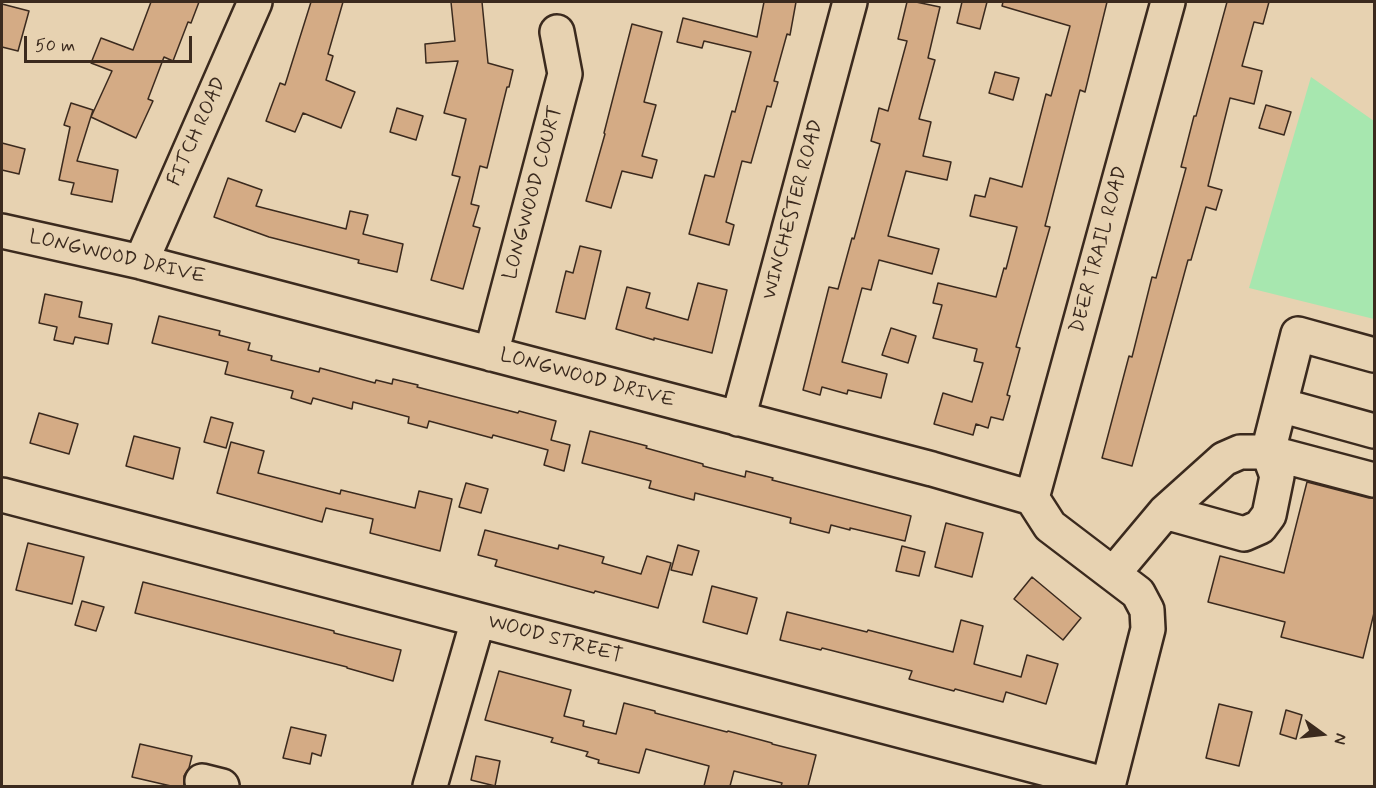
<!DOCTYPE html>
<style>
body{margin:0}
#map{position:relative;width:1376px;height:788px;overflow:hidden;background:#e7d2b1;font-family:Mynerve,sans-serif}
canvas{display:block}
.frame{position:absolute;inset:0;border:3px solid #3b2a1e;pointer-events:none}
.north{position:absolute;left:1292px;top:704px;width:60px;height:60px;-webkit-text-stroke:4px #e7d2b1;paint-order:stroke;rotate:105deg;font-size:16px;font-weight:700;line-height:24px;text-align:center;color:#3b2a1e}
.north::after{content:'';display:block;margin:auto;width:21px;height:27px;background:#3b2a1e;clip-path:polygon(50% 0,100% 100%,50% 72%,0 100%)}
.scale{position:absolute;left:24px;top:36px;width:168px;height:27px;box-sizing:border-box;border:3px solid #3b2a1e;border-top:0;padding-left:8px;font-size:18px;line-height:21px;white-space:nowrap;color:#3b2a1e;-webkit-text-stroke:4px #e7d2b1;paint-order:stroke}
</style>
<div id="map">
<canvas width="1376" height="788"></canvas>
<div class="frame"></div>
<div class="north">N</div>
<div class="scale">50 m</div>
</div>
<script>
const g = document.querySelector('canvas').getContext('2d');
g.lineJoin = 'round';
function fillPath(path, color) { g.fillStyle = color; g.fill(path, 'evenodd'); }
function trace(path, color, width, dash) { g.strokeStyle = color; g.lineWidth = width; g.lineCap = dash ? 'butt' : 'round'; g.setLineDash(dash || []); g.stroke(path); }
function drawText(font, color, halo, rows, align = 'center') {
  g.font = font + ' Mynerve,sans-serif'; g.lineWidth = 6; g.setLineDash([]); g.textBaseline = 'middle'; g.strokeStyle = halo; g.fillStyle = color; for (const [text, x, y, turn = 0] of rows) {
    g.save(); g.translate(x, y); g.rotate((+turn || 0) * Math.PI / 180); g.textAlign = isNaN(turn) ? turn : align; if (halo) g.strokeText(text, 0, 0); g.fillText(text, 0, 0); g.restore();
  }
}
const green = new Path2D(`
 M 1311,77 L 1374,121 L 1374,319 L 1249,288 Z`);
const building = new Path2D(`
 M 151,2 L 199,2 L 191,23 L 188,22 L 173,61 L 164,57 L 148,99 L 153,101 L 136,138 L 91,117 L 112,71 L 91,63 L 101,38 L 133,50 Z
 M 311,2 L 343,2 L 328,54 L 333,56 L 326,80 L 355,92 L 341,128 L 303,113 L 295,132 L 266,121 L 280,83 L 285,85 Z
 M 451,2 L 482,2 L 488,63 L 513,70 L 509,87 L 507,87 L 487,168 L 480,166 L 471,204 L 479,206 L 473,226 L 480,228 L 463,289 L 431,280 L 460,177 L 452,175 L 466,119 L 444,113 L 458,61 L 426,63 L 425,44 L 455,41 Z
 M 764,2 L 796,2 L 790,35 L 787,34 L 774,81 L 778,82 L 771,107 L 767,106 L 751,163 L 742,161 L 726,222 L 734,225 L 729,245 L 689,234 L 705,175 L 714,177 L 732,111 L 735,112 L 751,52 L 704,41 L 702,48 L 677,42 L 683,18 L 757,37 Z
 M 907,2 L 916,2 L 940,7 L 928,58 L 935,60 L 919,119 L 931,122 L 923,156 L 951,162 L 947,180 L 906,171 L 888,236 L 939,249 L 932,274 L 879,260 L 871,290 L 862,288 L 842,362 L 887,374 L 881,398 L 848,390 L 847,394 L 822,387 L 820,395 L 803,390 L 829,287 L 838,289 L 852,238 L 854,239 L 880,144 L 871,141 L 879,108 L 888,111 L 907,41 L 898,39 Z
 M 962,2 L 987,2 L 980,29 L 957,23 Z
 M 1003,2 L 1107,2 L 1085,92 L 1080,90 L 1045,226 L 1050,227 L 1016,347 L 1020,348 L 1007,395 L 1010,396 L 1003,420 L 991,417 L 988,428 L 976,424 L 973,435 L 934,424 L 943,393 L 972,402 L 983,363 L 974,361 L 977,349 L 933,338 L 942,305 L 933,303 L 938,283 L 996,297 L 1004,268 L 1006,269 L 1017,227 L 970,216 L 975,195 L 985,197 L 990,178 L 1022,187 L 1046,94 L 1051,96 L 1070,26 L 1002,6 Z
 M 1227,2 L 1269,2 L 1263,24 L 1254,22 L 1242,66 L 1262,71 L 1254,104 L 1230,98 L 1208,186 L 1222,190 L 1216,210 L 1206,207 L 1191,260 L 1188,260 L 1132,466 L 1102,458 L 1129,356 L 1132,357 L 1152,277 L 1156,278 L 1186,168 L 1181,167 L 1194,116 L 1196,116 Z
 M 2,4 L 29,11 L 18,51 L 2,47 Z
 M 632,24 L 662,32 L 644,102 L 656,105 L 642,156 L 657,160 L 652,178 L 622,171 L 611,208 L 586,201 L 605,134 L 604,133 Z
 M 995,72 L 1019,78 L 1013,100 L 989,93 Z
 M 71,103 L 93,110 L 77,161 L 118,170 L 112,202 L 71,194 L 74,183 L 59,180 L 70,127 L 64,125 Z
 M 1266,105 L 1291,112 L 1284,135 L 1259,128 Z
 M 397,108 L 423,116 L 416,140 L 390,132 Z
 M 2,143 L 25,149 L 19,174 L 2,170 Z
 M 228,178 L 262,190 L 256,206 L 346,229 L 350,211 L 368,215 L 363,234 L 403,244 L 397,272 L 358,263 L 359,260 L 269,237 L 214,217 Z
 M 580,246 L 601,251 L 585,319 L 556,312 L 566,271 L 573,273 Z
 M 698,283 L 727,290 L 712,353 L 654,338 L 654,340 L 616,329 L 627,287 L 650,293 L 646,308 L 688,320 Z
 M 45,294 L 82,302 L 79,317 L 112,324 L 108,344 L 75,337 L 73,344 L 54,340 L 57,327 L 39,323 Z
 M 159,316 L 220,331 L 219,335 L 250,343 L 248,350 L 272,356 L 271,360 L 319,372 L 320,368 L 375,383 L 376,380 L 392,384 L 393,379 L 418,385 L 417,387 L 518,413 L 519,411 L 556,421 L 551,440 L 570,445 L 564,471 L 544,465 L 548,450 L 493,435 L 492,438 L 429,421 L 427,428 L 408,423 L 409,417 L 353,402 L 352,409 L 313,398 L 311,404 L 291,398 L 293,391 L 225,374 L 228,362 L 152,343 Z
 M 891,328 L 916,336 L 908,363 L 882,355 Z
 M 39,413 L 78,424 L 69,454 L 30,443 Z
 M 211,417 L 233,423 L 226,448 L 204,442 Z
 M 590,431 L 647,446 L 646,448 L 703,464 L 703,466 L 745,477 L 746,471 L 773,478 L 772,480 L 911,516 L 905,541 L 850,528 L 850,530 L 831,525 L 829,533 L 790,523 L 791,518 L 695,493 L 694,500 L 649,488 L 651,481 L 582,463 Z
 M 134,436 L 180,448 L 173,479 L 126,466 Z
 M 231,442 L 264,451 L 258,473 L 340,494 L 341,490 L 415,508 L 419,491 L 452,499 L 440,551 L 370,533 L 373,519 L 326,508 L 322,522 L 217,493 Z
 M 1307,482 L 1369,498 L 1374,498 L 1374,613 L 1363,658 L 1281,637 L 1285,622 L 1208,602 L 1220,556 L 1284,573 Z
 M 466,483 L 488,489 L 481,513 L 459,507 Z
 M 946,523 L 983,533 L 972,577 L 935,567 Z
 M 485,530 L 558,549 L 559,545 L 604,557 L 602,563 L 641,574 L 647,556 L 671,563 L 658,608 L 595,591 L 594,593 L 495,566 L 497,560 L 478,555 Z
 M 28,543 L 84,557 L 72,604 L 16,590 Z
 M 678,545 L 699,551 L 692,575 L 671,570 Z
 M 902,546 L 925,552 L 919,576 L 896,571 Z
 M 1032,577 L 1081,618 L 1063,640 L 1014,599 Z
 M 143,582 L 334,631 L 334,633 L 401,650 L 393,681 L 347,668 L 347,667 L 135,613 Z
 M 712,586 L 757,598 L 747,634 L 703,622 Z
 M 82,601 L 104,607 L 96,631 L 75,625 Z
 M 787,612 L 867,632 L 868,630 L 953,652 L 961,620 L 983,626 L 974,664 L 1021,677 L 1027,655 L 1058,664 L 1046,704 L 1006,692 L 1003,702 L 955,689 L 954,691 L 909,679 L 912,671 L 822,648 L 821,650 L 780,640 Z
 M 499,671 L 571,690 L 564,716 L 584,721 L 583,726 L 616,734 L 624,703 L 655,711 L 655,713 L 727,732 L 728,731 L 772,743 L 772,744 L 816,755 L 808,786 L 781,786 L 782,783 L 734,771 L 730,786 L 704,786 L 709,766 L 646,749 L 639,773 L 598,763 L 599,760 L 586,756 L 588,752 L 551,742 L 553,738 L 485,720 Z
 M 1219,704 L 1252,712 L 1239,766 L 1206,758 Z
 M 1286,710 L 1302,715 L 1296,739 L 1280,734 Z
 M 291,727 L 326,735 L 321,756 L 312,753 L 310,764 L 283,758 Z
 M 140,744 L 192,756 L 189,768 L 184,776 L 184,786 L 171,786 L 132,777 Z
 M 476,756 L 500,761 L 495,786 L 471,780 Z`);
const minor = new Path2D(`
 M 2,231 L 141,262 L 932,469 L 1032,498 L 1050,526 L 1138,593 L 1147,610 L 1148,629 L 1108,786
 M 141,262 L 255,2
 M 491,354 L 565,74 L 557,32
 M 1374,355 L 1298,334 L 1280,405 L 1374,431
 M 738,419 L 850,2
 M 2,495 L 1108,785
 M 1032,498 L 1168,2
 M 1165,512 L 1244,534 L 1260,527 L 1269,515 L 1277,476 L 1268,452 L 1280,405
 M 1113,574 L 1165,512 L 1224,459 L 1240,452 L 1268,452 L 1374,480
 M 202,781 L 222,786
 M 430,786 L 478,620`);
const streetNames = [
 ["FITCH ROAD",198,132,-66],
 ["LONGWOOD COURT",534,193,-75],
 ["WINCHESTER ROAD",794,210,-75],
 ["DEER TRAIL ROAD",1100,250,-75],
 ["LONGWOOD DRIVE",117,258,13],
 ["LONGWOOD DRIVE",587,379,15],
 ["WOOD STREET",555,640,15]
];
fillPath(green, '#a7e7af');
fillPath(building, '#d4ab85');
trace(building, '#3b2a1e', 1.5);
trace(minor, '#3b2a1e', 38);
trace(minor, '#e7d2b1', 33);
drawText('20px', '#3b2a1e', '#e7d2b1', streetNames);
</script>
